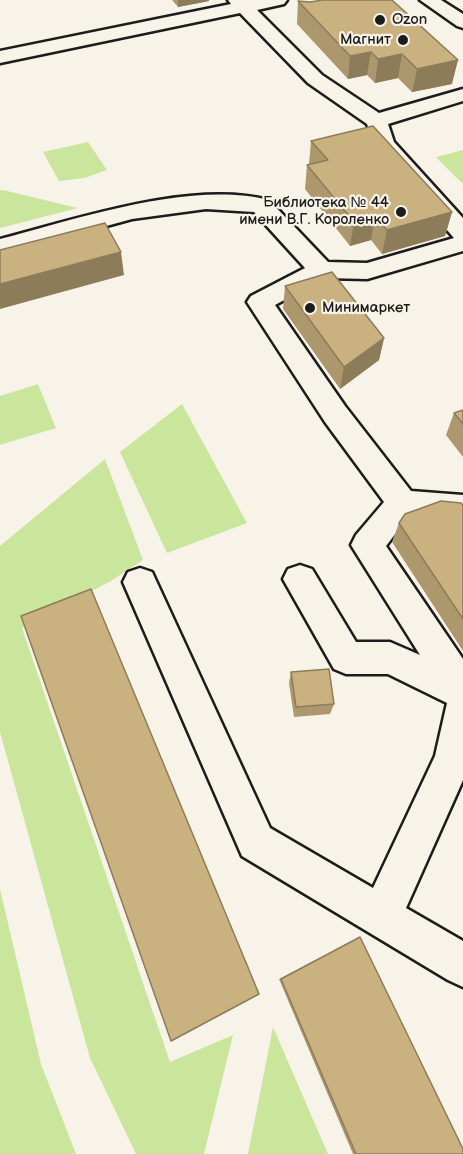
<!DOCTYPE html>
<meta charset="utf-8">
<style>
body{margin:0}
canvas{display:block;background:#f7f3e8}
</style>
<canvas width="463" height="1154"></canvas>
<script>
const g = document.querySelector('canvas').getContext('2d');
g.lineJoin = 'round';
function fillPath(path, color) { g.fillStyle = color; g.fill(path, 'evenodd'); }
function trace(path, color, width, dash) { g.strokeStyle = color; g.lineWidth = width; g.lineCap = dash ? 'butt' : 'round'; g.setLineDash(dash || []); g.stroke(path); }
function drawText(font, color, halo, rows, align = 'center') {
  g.font = font + ' "Balsamiq Sans",sans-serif'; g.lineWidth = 4.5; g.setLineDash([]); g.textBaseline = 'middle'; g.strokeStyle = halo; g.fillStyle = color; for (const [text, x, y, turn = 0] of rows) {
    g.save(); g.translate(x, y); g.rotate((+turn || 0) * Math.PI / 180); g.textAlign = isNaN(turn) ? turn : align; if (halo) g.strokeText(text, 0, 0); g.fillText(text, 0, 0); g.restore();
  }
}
const green = new Path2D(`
 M 88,142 L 107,170 L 84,178 L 59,181 L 43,152 Z
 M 463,150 L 463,184 L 436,157 Z
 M 0,190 L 3,190 L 78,208 L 0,228 Z
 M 38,384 L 56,428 L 0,445 L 0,396 Z
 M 182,404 L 247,523 L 167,553 L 120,452 Z
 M 105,459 L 143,560 L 109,582 L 22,628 L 170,1062 L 233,1035 L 204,1154 L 136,1154 L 90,1058 L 0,732 L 0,546 Z
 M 0,889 L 41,1064 L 76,1154 L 0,1154 Z
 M 273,1027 L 328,1154 L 248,1154 Z`);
const minor = new Path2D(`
 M 228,0 L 287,0 L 284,4 L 257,10 L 322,75 L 379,113 L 463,89 L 463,101 L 388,124 L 394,142 L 463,218 L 463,251 L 367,279 L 325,278 L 275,305 L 345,406 L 411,491 L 463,495 L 463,521 L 409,516 L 386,546 L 463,659 L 463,780 L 406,908 L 463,941 L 463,987 L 448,980 L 242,856 L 123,582 L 128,572 L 140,568 L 152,572 L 270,828 L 373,888 L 435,756 L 447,703 L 388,674 L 346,674 L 334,669 L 283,579 L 288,569 L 300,565 L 312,569 L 356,642 L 390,642 L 420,655 L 351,545 L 356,535 L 384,502 L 325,422 L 247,302 L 251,296 L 305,268 L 254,212 L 206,209 L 132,219 L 0,255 L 0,239 C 77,219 191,180 269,200 L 328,262 L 367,263 L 454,238 L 376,149 L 367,124 L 308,83 L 240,13 L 0,63 L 0,51 L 231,4 Z
 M 420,0 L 441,0 L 463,14 L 463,28 L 457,26 Z`);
const wall = new Path2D(`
 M 172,0 L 209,0 L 209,1 L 178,7 Z
 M 298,1 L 310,2 L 452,84 L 412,92 L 398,78 L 375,83 L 367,75 L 348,79 L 297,24 Z
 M 311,141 L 452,212 L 445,236 L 382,254 L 371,240 L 350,246 L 305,189 L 307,165 L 309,164 Z
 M 285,286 L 384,338 L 379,360 L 340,389 L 283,309 Z
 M 463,410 L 463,457 L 446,435 L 454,413 Z
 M 463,505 L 463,651 L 392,542 L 399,523 Z
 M 291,672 L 334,704 L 330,714 L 294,717 L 289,683 Z
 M 360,937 L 463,1154 L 353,1154 L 279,979 Z`);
const shadedWall = new Path2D(`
 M 178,0 L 209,0 L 209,1 L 178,7 Z
 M 371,52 L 367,75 L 348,79 L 350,56 Z
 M 402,54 L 398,78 L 375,83 L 378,59 Z
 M 458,60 L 452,84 L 412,92 L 417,69 Z
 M 452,212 L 445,236 L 382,254 L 387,230 Z
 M 375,216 L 371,240 L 350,246 L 354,222 Z
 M 121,252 L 124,275 L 0,309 L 0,284 Z
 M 384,338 L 379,360 L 340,389 L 344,367 Z`);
const building = new Path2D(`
 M 323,0 L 392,0 L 458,60 L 417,69 L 402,54 L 378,59 L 371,52 L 350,56 L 298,1 L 310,2 Z
 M 373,126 L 452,212 L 387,230 L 375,216 L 354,222 L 307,165 L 328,160 L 311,141 Z
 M 105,223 L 121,252 L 0,284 L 0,250 Z
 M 332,272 L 384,338 L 344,367 L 285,286 Z
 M 463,410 L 463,424 L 454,413 Z
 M 441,501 L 461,503 L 463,505 L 463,619 L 399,523 L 405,514 Z
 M 91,589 L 259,994 L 171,1041 L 21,616 Z
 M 329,669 L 334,704 L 296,707 L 291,672 Z
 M 360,937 L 463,1149 L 463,1154 L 356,1154 L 281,979 Z`);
const markers = [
 [380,20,6,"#1c1c1c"],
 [403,40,6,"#1c1c1c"],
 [401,212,6,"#1c1c1c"],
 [310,308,6,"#1c1c1c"]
];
const farPoinames = [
 ["Ozon",392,20],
 ["Магнит",391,40,"right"],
 ["Библиотека № 44",389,203,"right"],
 ["имени В.Г. Короленко",389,220,"right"],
 ["Минимаркет",322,308]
];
fillPath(green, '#cae69c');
trace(minor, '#1c1c1c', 5);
fillPath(minor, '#f7f3e8');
fillPath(wall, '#ad986e');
fillPath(shadedWall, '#8d7c5a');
fillPath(building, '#c9b180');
trace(building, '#8d7c5a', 1.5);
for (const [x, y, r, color] of markers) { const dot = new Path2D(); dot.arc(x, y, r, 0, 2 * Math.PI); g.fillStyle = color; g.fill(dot); trace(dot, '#f7f3e8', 2); }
drawText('15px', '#1c1c1c', '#f7f3e8', farPoinames, 'left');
</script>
